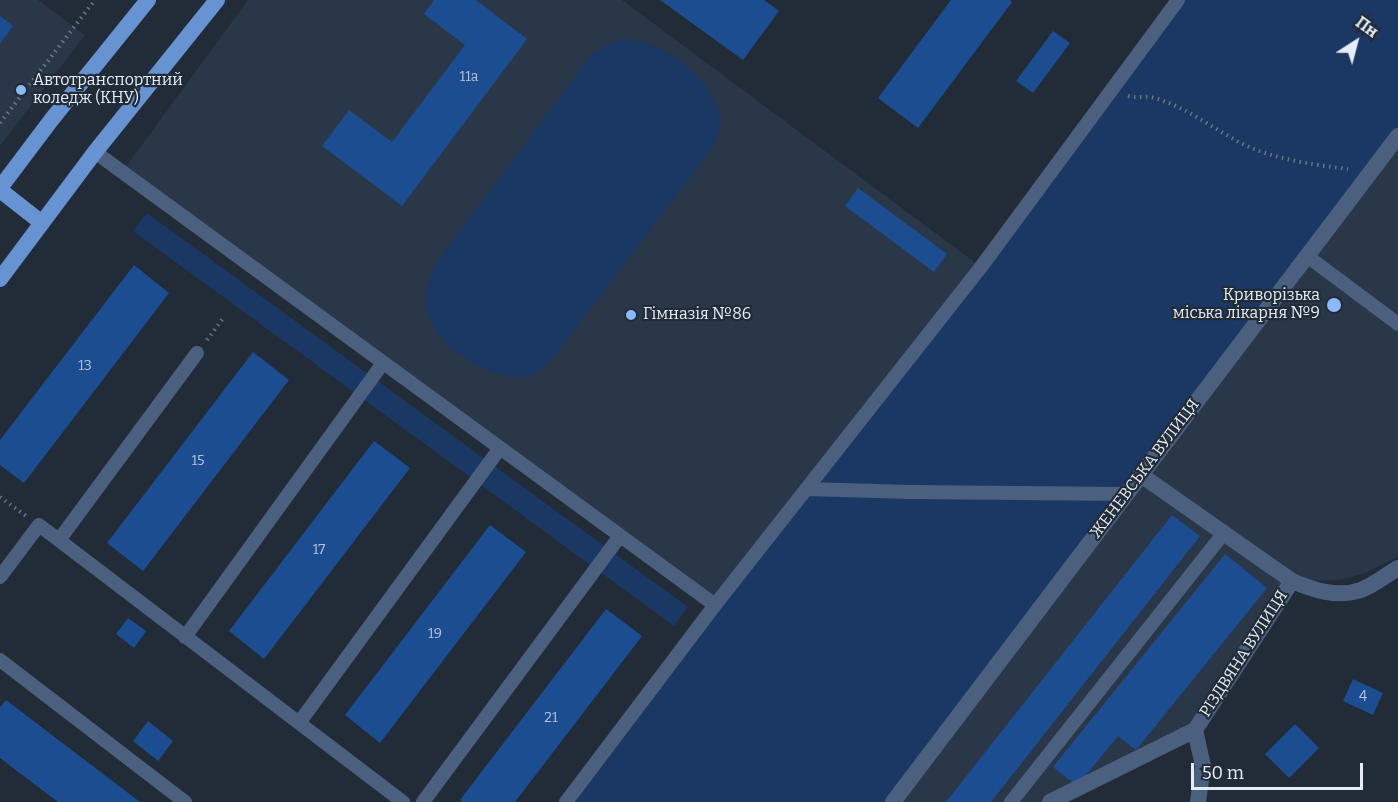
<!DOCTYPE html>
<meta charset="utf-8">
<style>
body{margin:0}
#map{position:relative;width:1398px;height:802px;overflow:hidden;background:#222b38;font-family:Bitter,serif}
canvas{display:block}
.north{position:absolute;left:1326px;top:12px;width:60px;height:60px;-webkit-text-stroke:4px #222b38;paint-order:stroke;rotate:36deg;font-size:16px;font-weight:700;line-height:24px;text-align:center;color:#e6ecf5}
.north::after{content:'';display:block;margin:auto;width:21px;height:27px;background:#e6ecf5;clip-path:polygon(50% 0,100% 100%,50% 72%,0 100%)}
.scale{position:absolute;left:1191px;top:763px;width:172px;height:27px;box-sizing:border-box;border:3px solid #e6ecf5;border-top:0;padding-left:8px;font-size:18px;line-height:21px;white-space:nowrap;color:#e6ecf5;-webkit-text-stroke:4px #222b38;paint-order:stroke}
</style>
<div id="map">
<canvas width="1398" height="802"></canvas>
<div class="north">Пн</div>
<div class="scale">50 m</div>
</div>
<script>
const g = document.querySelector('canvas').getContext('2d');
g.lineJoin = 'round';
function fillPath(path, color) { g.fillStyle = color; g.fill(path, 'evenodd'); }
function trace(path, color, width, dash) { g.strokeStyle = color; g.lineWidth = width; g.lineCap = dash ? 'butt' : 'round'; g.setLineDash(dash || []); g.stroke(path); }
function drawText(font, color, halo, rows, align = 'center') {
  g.font = font + ' Bitter,serif'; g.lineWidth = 4.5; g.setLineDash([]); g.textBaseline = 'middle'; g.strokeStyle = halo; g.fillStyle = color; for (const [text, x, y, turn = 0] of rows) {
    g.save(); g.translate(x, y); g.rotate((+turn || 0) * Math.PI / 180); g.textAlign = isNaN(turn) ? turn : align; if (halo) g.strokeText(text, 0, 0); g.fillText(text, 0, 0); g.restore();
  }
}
const built = new Path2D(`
 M 0,0 L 38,0 L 85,35 L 0,146 Z
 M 248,0 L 622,0 L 981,267 L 715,605 L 122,172 Z
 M 1398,136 L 1398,557 L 1365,573 L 1340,580 L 1292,581 L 1195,730 L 1050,802 L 893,802 Z`);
const green = new Path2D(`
 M 1178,0 L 1398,0 L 1398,136 L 893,802 L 566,802 Z
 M 624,39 C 632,40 640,41 647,43 C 675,52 716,85 719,116 C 721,127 717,137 713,147 L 551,361 C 544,367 537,374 528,376 C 493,383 437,347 428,314 C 422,296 429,281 435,264 L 591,55 L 606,45 Z
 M 147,213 L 688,607 L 674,626 L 133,231 Z`);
const building = new Path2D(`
 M 434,0 L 476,0 L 527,39 L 402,206 L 322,146 L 349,110 L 392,142 L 465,45 L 424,14 Z
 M 660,0 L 764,0 L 779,11 L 743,60 Z
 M 951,0 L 1010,0 L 1012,2 L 918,128 L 878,98 Z
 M 0,16 L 13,26 L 0,44 Z
 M 1053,31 L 1070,43 L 1033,93 L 1016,81 Z
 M 858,188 L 947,254 L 934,272 L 845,206 Z
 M 134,265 L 169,293 L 24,483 L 0,465 L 0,440 Z
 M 253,352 L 289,380 L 143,571 L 107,543 Z
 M 374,441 L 410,468 L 264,659 L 229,631 Z
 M 1172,515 L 1200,536 L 991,802 L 946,802 Z
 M 490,525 L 526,552 L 380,743 L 345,715 Z
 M 1225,554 L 1267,588 L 1136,750 L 1118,736 L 1077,786 L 1053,767 Z
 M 606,609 L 642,636 L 515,802 L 463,802 L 460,800 Z
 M 128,618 L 146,631 L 134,648 L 116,634 Z
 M 1353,679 L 1383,693 L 1373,715 L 1343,701 Z
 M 6,700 L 140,802 L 58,802 L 0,758 L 0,707 Z
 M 148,721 L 173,741 L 158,761 L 133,741 Z
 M 1295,724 L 1319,748 L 1289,778 L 1265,754 Z`);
const path = new Path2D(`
 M 1128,96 C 1137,99 1146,95 1155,98 C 1189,108 1217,132 1249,147 C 1280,160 1315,165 1348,169
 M 0,123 L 95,0
 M 207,340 L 224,317
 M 0,497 L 26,516`);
const service = new Path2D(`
 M 95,152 L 715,605
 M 1307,256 L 1398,324
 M 807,489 L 910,492 L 1127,494
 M 59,540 L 197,353
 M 0,577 L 39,525 L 403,802
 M 185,637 L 383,363
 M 0,660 L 185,802
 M 299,723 L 500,448
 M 423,802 L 620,536
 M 566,802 L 715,605 L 981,267 L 1178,0
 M 1011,802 L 1223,534`);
const minor = new Path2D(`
 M 1141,475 L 1292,581 L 1195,730 L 1203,766 L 1198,802
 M 1292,581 C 1313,590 1337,598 1361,590 C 1374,585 1386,575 1398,568
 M 893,802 L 1398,136
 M 1050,802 L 1195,730`);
const primary = new Path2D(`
 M 0,188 L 52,119 L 148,0
 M 0,190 L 42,223
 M 0,279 L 95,152 L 217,0`);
const markers = [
 [21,90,6,"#8cb9fc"],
 [1334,305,8,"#8cb9fc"],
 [631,315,6,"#8cb9fc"]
];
const numberNames = [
 ["11а",469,77],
 ["13",85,366],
 ["15",198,461],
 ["17",319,550],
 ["19",435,634],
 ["4",1363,697],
 ["21",551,718]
];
const poiNames = [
 ["Автотранспортний",33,81],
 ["коледж (КНУ)",33,99],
 ["Криворізька",1320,296,"right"],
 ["міська лікарня №9",1320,314,"right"],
 ["Гімназія №86",643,315]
];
const streetNames = [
 ["ЖЕНЕВСЬКА ВУЛИЦЯ",1145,469,-53],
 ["РІЗДВЯНА ВУЛИЦЯ",1244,654,-57]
];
fillPath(built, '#2a3749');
fillPath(green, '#1a3863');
fillPath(building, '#1c4d91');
trace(path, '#6d7581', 4, [1.5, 4.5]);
trace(service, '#4b607f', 14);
trace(minor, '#4b607f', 16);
trace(primary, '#6893d2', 16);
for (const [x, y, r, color] of markers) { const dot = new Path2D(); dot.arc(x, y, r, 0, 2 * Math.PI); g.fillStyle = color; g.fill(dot); trace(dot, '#222b38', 2); }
drawText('14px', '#b4c4dc', null, numberNames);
drawText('16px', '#e6ecf5', '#222b38', poiNames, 'left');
drawText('16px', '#e6ecf5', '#222b38', streetNames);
</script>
